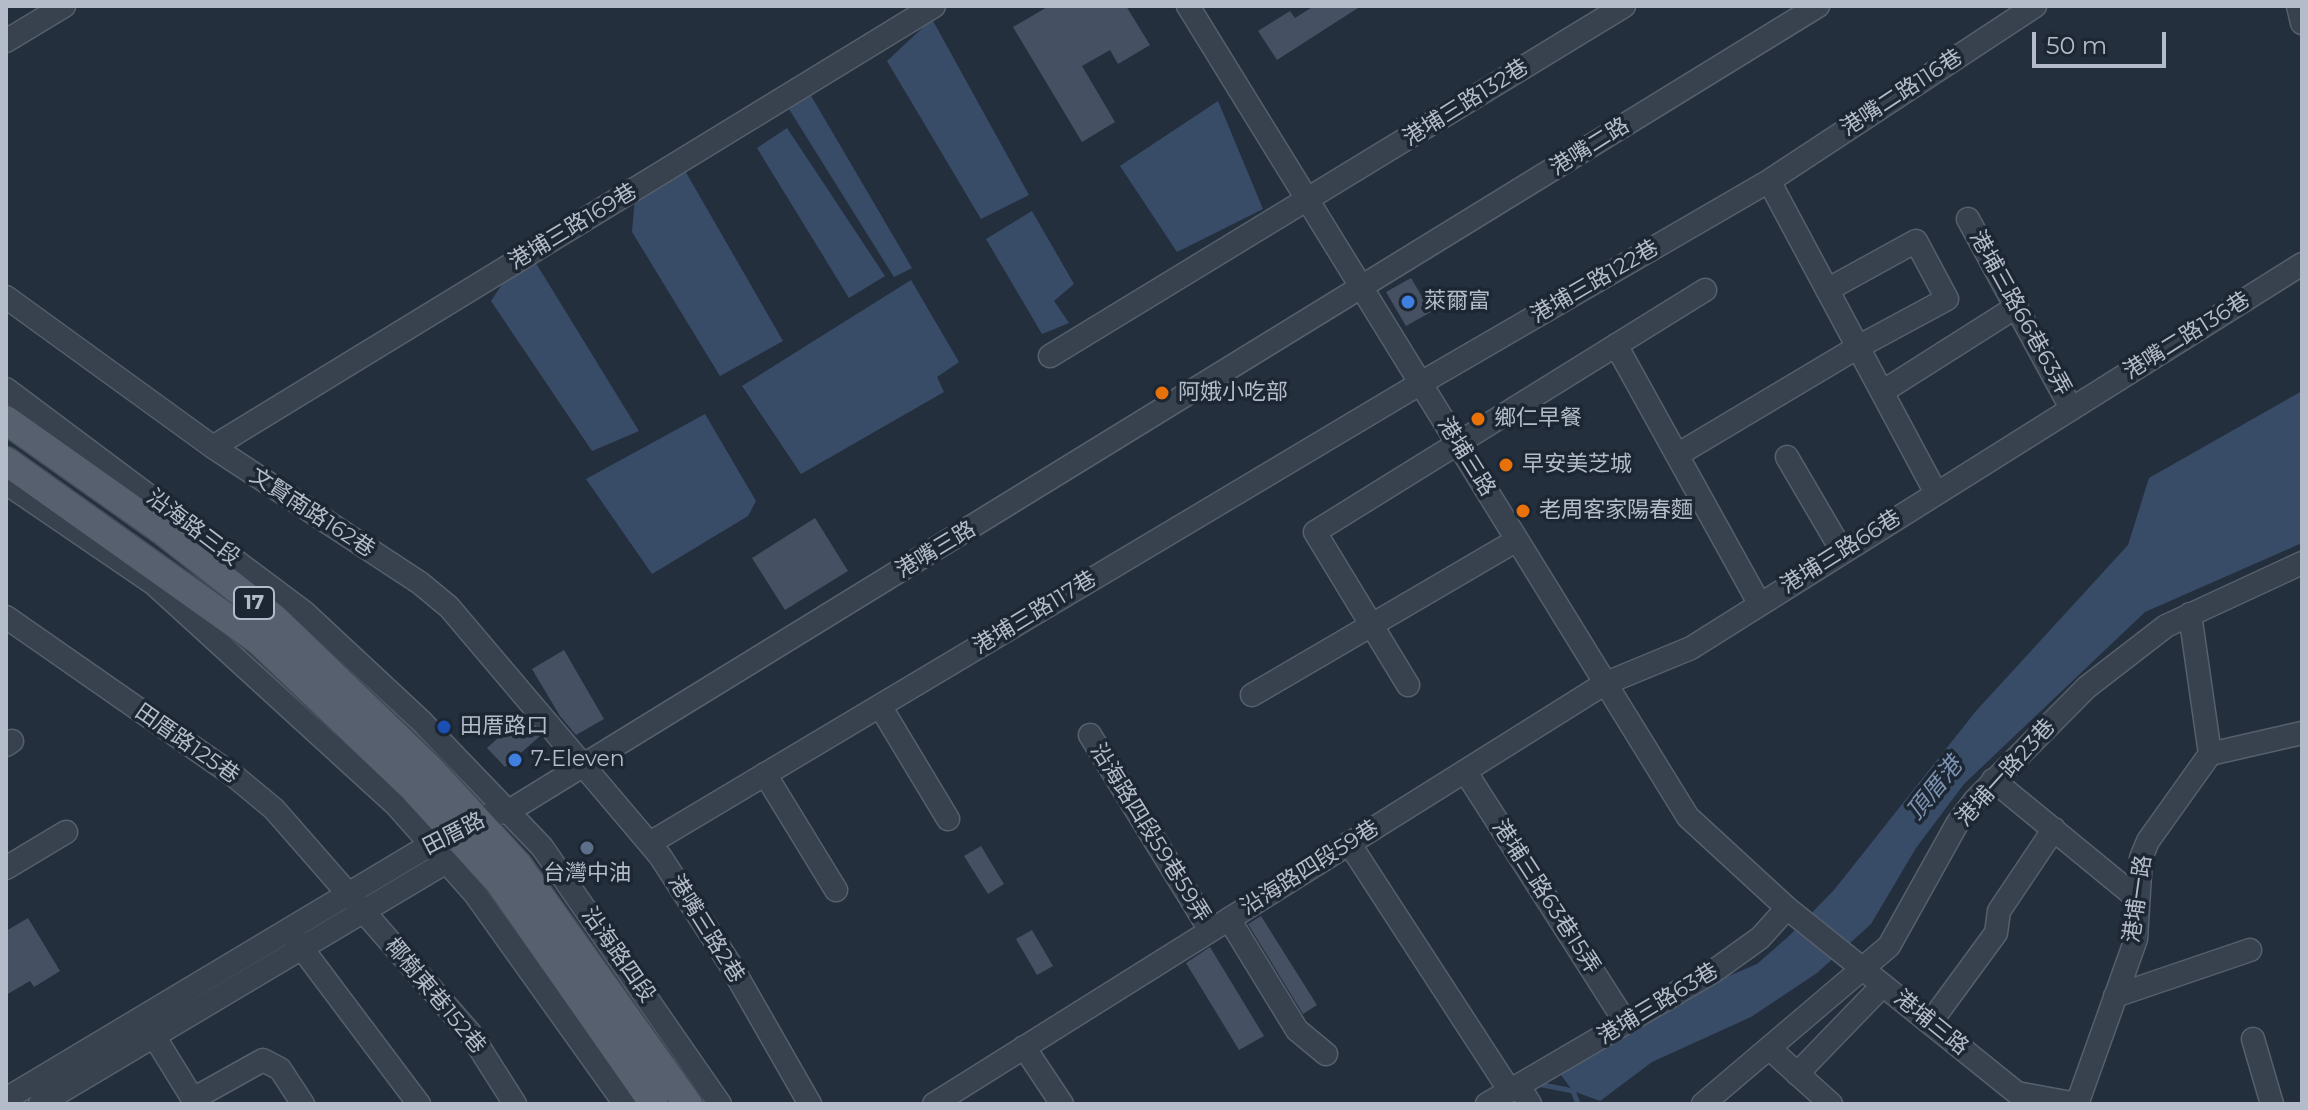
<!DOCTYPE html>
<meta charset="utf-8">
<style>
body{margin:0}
#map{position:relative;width:2308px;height:1110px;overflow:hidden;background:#242f3e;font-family:Montserrat,sans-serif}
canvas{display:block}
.frame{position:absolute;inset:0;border:8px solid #b4bcc9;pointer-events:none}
.scale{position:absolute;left:2032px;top:32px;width:134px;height:36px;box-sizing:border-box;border:4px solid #b4bcc9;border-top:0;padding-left:10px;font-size:24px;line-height:28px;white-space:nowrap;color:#b4bcc9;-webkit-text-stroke:6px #1d2633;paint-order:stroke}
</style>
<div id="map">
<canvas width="2308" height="1110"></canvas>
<div class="frame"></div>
<div class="scale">50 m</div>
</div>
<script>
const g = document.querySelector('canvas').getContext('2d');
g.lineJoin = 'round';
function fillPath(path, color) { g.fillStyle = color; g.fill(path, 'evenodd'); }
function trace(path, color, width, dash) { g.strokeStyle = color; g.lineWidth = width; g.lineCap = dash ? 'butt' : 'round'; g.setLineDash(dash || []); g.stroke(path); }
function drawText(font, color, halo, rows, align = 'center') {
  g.font = font + ' Montserrat,"Noto Sans TC",sans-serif'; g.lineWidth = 7; g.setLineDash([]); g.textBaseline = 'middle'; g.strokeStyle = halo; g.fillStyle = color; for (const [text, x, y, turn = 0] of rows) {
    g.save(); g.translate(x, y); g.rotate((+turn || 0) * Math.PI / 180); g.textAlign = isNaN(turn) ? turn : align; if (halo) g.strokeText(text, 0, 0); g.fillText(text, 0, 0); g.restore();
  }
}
const water = new Path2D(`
 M 932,19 L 1029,195 L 981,219 L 887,61 Z
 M 810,94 L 912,268 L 894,277 L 789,109 Z
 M 1218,101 L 1263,209 L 1177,252 L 1120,166 Z
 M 787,128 L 885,276 L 849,298 L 757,148 Z
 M 680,162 L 783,341 L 720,376 L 632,232 L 635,197 Z
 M 1032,211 L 1074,284 L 1054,301 L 1069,323 L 1042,334 L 986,239 Z
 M 534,260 L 639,431 L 592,451 L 491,301 L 507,277 Z
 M 911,280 L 959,362 L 937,377 L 944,392 L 801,474 L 742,386 Z
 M 2302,391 L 2302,543 L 2145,612 L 1964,784 L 1916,848 L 1871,924 L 1817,973 L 1751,1017 L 1652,1062 L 1600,1101 L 1573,1091 L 1557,1070 L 1644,1012 L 1757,964 L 1789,936 L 1834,890 L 1976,711 L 2128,545 L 2149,478 Z
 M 705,414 L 756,501 L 748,516 L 652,574 L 586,479 Z`);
const stream = new Path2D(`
 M 1538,1084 L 1573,1091 L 1578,1104`);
const building = new Path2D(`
 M 1049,6 L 1126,6 L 1150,45 L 1118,64 L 1110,50 L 1082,66 L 1115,122 L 1082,142 L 1013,27 Z
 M 1314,6 L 1361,6 L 1277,60 L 1258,31 L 1290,11 L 1295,18 Z
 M 1411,278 L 1431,312 L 1406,326 L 1386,292 Z
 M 815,518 L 848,571 L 785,610 L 752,558 Z
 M 564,650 L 604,719 L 576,735 L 560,716 L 532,669 Z
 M 522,716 L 540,736 L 505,767 L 487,748 Z
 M 981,846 L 1004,884 L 988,894 L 964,856 Z
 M 1261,916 L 1317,1005 L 1303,1014 L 1248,924 Z
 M 28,918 L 60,971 L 34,987 L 30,981 L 6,995 L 6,931 Z
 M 1032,930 L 1053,966 L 1037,975 L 1016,939 Z
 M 1210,947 L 1264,1036 L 1239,1050 L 1186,963 Z`);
const minor = new Path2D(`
 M 1188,6 L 1688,817 L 1787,908 L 2017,1093 L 2077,1104
 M 2298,6 L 2302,23
 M 6,41 L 64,6
 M 1769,181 L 1936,493
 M 1968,219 L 2071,408
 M 6,297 L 213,447 L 420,583 L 449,607 L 660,856 L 730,964 L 810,1104
 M 1616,345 L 1759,603
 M 1050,356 L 1624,6
 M 6,389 L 304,612 L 421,721 L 542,847 L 720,1104
 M 1882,392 L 2016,307
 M 213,447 L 934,6
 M 1677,455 L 1858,347 L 1947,299 L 1916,241 L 1827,290
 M 1787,457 L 1842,551
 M 6,483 L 154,584 L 396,805 L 475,894 L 625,1104
 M 2190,614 L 2210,754
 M 6,617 L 233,775 L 274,809 L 470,1033 L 515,1104
 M 1408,685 L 1315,532 L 1705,290
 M 1252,695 L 1517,540
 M 880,706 L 948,819
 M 1090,735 L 1210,930
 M 6,745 L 12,741
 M 1465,771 L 1626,1023
 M 765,774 L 836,890
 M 1993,780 L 2138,899
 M 650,843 L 1421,383 L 1769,181 L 2035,6
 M 1349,843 L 1510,1091
 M 6,868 L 66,832
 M 1229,919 L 1297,1030 L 1326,1054
 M 295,939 L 419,1104
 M 2115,996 L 2250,950
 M 1930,1023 L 1996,933 L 1999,911 L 2054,829
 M 154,1036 L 196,1104
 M 2253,1039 L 2272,1104
 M 1024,1047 L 1062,1104
 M 1769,1048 L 1831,1104
 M 1797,1074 L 1883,985
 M 1519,1086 L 1530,1104
 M 6,1099 L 475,818 L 509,811 L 1818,6
 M 193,1099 L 263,1060 L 280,1069 L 303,1104
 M 40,1104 L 458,855
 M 934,1104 L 1604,684 L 1691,648 L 2302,264
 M 1487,1104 L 1714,971 L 1760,938 L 1787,908
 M 1703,1104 L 1889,946 L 1957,824 L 1975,800 L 2087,687 L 2166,626 L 2302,563
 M 2077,1104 L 2136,939 L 2141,858 L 2148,841 L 2210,754 L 2302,733`);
const major = new Path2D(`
 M 6,420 L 163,531 L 275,619 L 430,769 L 518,865 L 688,1104
 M 6,461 L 258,640 L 414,789 L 499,882 L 654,1104`);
const markers = [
 [1408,302,8,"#3f7fe0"],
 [1162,393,8,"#e8710a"],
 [1478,419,8,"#e8710a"],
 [1506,465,8,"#e8710a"],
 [1523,511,8,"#e8710a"],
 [444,727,8,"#1a4fb4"],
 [515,760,8,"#3f7fe0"],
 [587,848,8,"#5c6f8a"]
];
const shields = [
 [254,603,40]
];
const shieldNames = [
 ["17",254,603]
];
const streetNames = [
 ["港嘴二路116巷",1902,93,-33],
 ["港埔三路132巷",1466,103,-32],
 ["港嘴二路",1590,147,-32],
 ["港埔三路169巷",573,227,-31],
 ["港埔三路122巷",1595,282,-30],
 ["港埔三路66巷63弄",2020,313,61],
 ["港嘴二路136巷",2187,336,-32],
 ["港埔三路",1466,457,58],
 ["文賢南路162巷",312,513,33],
 ["沿海路三段",193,528,37],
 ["港嘴三路",936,550,-31],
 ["港埔三路66巷",1841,552,-32],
 ["港埔三路117巷",1035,613,-31],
 ["田厝路125巷",187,744,35],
 ["港埔一路23巷",2006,773,-48],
 ["沿海路四段59巷59弄",1150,833,58],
 ["田厝路",454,834,-27],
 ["沿海路四段59巷",1310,868,-32],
 ["港埔三路63巷15弄",1546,897,57],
 ["港埔一路",2138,899,-82],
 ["港嘴三路2巷",706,929,58],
 ["沿海路四段",618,955,55],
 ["椰樹東巷152巷",435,996,50],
 ["港埔三路63巷",1658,1004,-31],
 ["港埔三路",1931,1023,39]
];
const poiNames = [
 ["萊爾富",1424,302],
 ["阿娥小吃部",1178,393],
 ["鄉仁早餐",1494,419],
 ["早安美芝城",1522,465],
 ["老周客家陽春麵",1539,511],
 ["田厝路口",460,727],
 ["7-Eleven",531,760],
 ["台灣中油",587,874,"center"]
];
const waterNames = [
 ["頂厝港",1935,789,-51]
];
fillPath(water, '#394c67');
trace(stream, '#394c67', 5);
fillPath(building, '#455162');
trace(minor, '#565f6c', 25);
trace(major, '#414a57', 31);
trace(minor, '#38414e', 22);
trace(major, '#56606e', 28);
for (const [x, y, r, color] of markers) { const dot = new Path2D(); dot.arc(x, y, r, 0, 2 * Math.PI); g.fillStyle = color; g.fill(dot); trace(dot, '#1d2633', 3); }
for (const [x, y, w] of shields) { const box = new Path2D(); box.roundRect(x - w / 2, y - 16, w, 32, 6); g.fillStyle = '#1d2633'; g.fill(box); trace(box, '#b4bcc9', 2); }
drawText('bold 20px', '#b4bcc9', null, shieldNames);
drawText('22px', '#b4bcc9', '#1d2633', streetNames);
drawText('22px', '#b4bcc9', '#1d2633', poiNames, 'left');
drawText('italic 24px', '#7c92b1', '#1d2633', waterNames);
</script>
